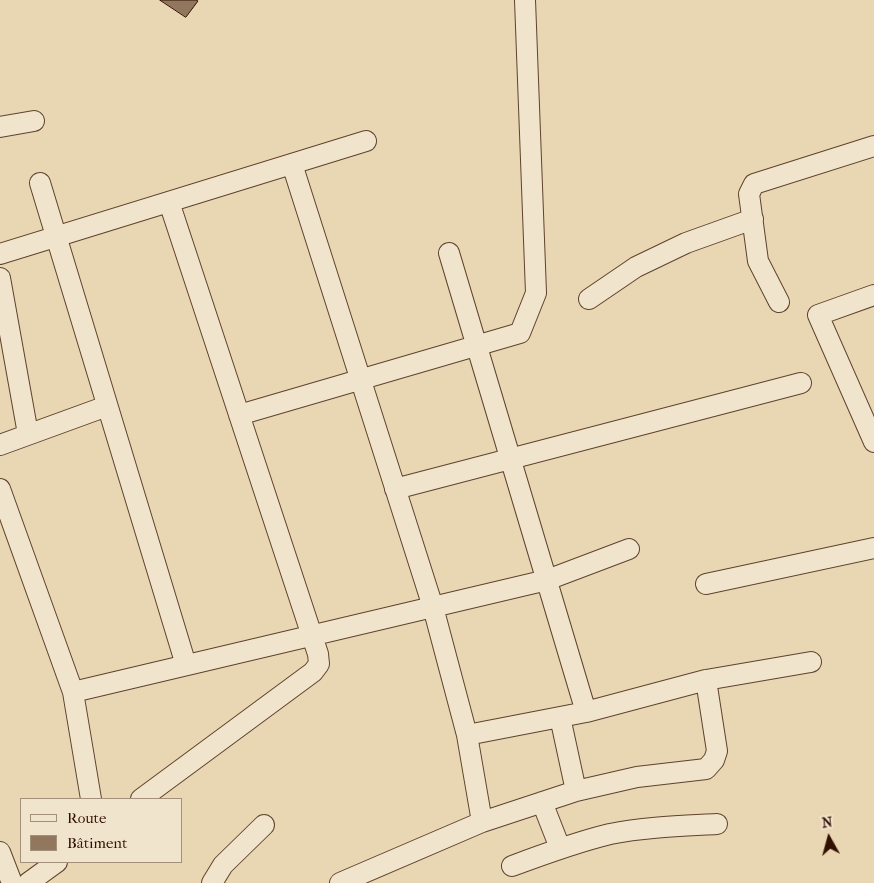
<!DOCTYPE html>
<meta charset="utf-8">
<style>
body{margin:0}
#map{position:relative;width:874px;height:883px;overflow:hidden;background:#e9d6b2;font-family:"IM FELL French Canon",serif}
canvas{display:block}
.legend{position:absolute;left:20px;top:798px;width:162px;height:65px;box-sizing:border-box;background:#f1e4cd;border:1px solid #a48f7b;margin:0;padding:6px 9px;list-style:none;font-size:15px;color:#311001}
.legend li{display:flex;align-items:center;gap:10px;height:25px}
.legend b{width:25px;border:1px solid #a48f7b}
.north{position:absolute;left:804px;top:813px;width:50px;height:50px;-webkit-text-stroke:4px #f1e4cd;paint-order:stroke;rotate:353deg;font-size:14px;font-weight:700;line-height:20px;text-align:center;color:#311001}
.north::after{content:'';display:block;margin:auto;width:18px;height:22px;background:#311001;clip-path:polygon(50% 0,100% 100%,50% 72%,0 100%)}
</style>
<div id="map">
<canvas width="874" height="883"></canvas>
<ul class="legend">
<li><b style="height:6px;background:#f1e4cd"></b>Route</li>
<li><b style="height:14px;background:#91775d"></b>Bâtiment</li>
</ul>
<div class="north">N</div>
</div>
<script>
const g = document.querySelector('canvas').getContext('2d');
g.lineJoin = 'round';
function fillPath(path, color) { g.fillStyle = color; g.fill(path, 'evenodd'); }
function trace(path, color, width, dash) { g.strokeStyle = color; g.lineWidth = width; g.lineCap = dash ? 'butt' : 'round'; g.setLineDash(dash || []); g.stroke(path); }
const building = new Path2D(`
 M 160,0 L 196,0 L 198,1 L 186,17 Z`);
const minor = new Path2D(`
 M 0,127 L 34,121
 M 292,164 L 433,607 L 467,735 L 482,822
 M 40,183 L 186,665
 M 449,253 L 586,712
 M 0,254 L 366,141
 M 0,278 L 28,434
 M 874,295 L 818,315 L 874,442
 M 589,299 L 636,267 L 686,243 L 753,219
 M 779,302 L 758,261 L 749,194 L 754,184 L 874,146
 M 239,415 L 520,333 L 536,293 L 525,0
 M 0,445 L 107,406
 M 0,489 L 73,692 L 91,799
 M 395,489 L 801,383
 M 706,584 L 874,548
 M 73,692 L 547,580 L 629,549
 M 560,717 L 576,791
 M 467,735 L 586,712 L 706,680 L 811,662
 M 141,799 L 313,672 L 319,664 L 318,654 L 169,202
 M 542,802 L 560,848
 M 0,852 L 12,883
 M 512,866 C 544,854 577,842 610,834 C 645,827 681,826 717,824
 M 28,883 L 57,862
 M 212,883 L 223,865 L 264,825
 M 340,883 L 482,822 L 576,791 L 637,777 L 706,769 L 714,760 L 717,751 L 706,680`);
fillPath(building, '#91775d');
trace(building, '#311001', 1);
trace(minor, '#5f422d', 22);
trace(minor, '#f1e4cd', 20);
</script>
